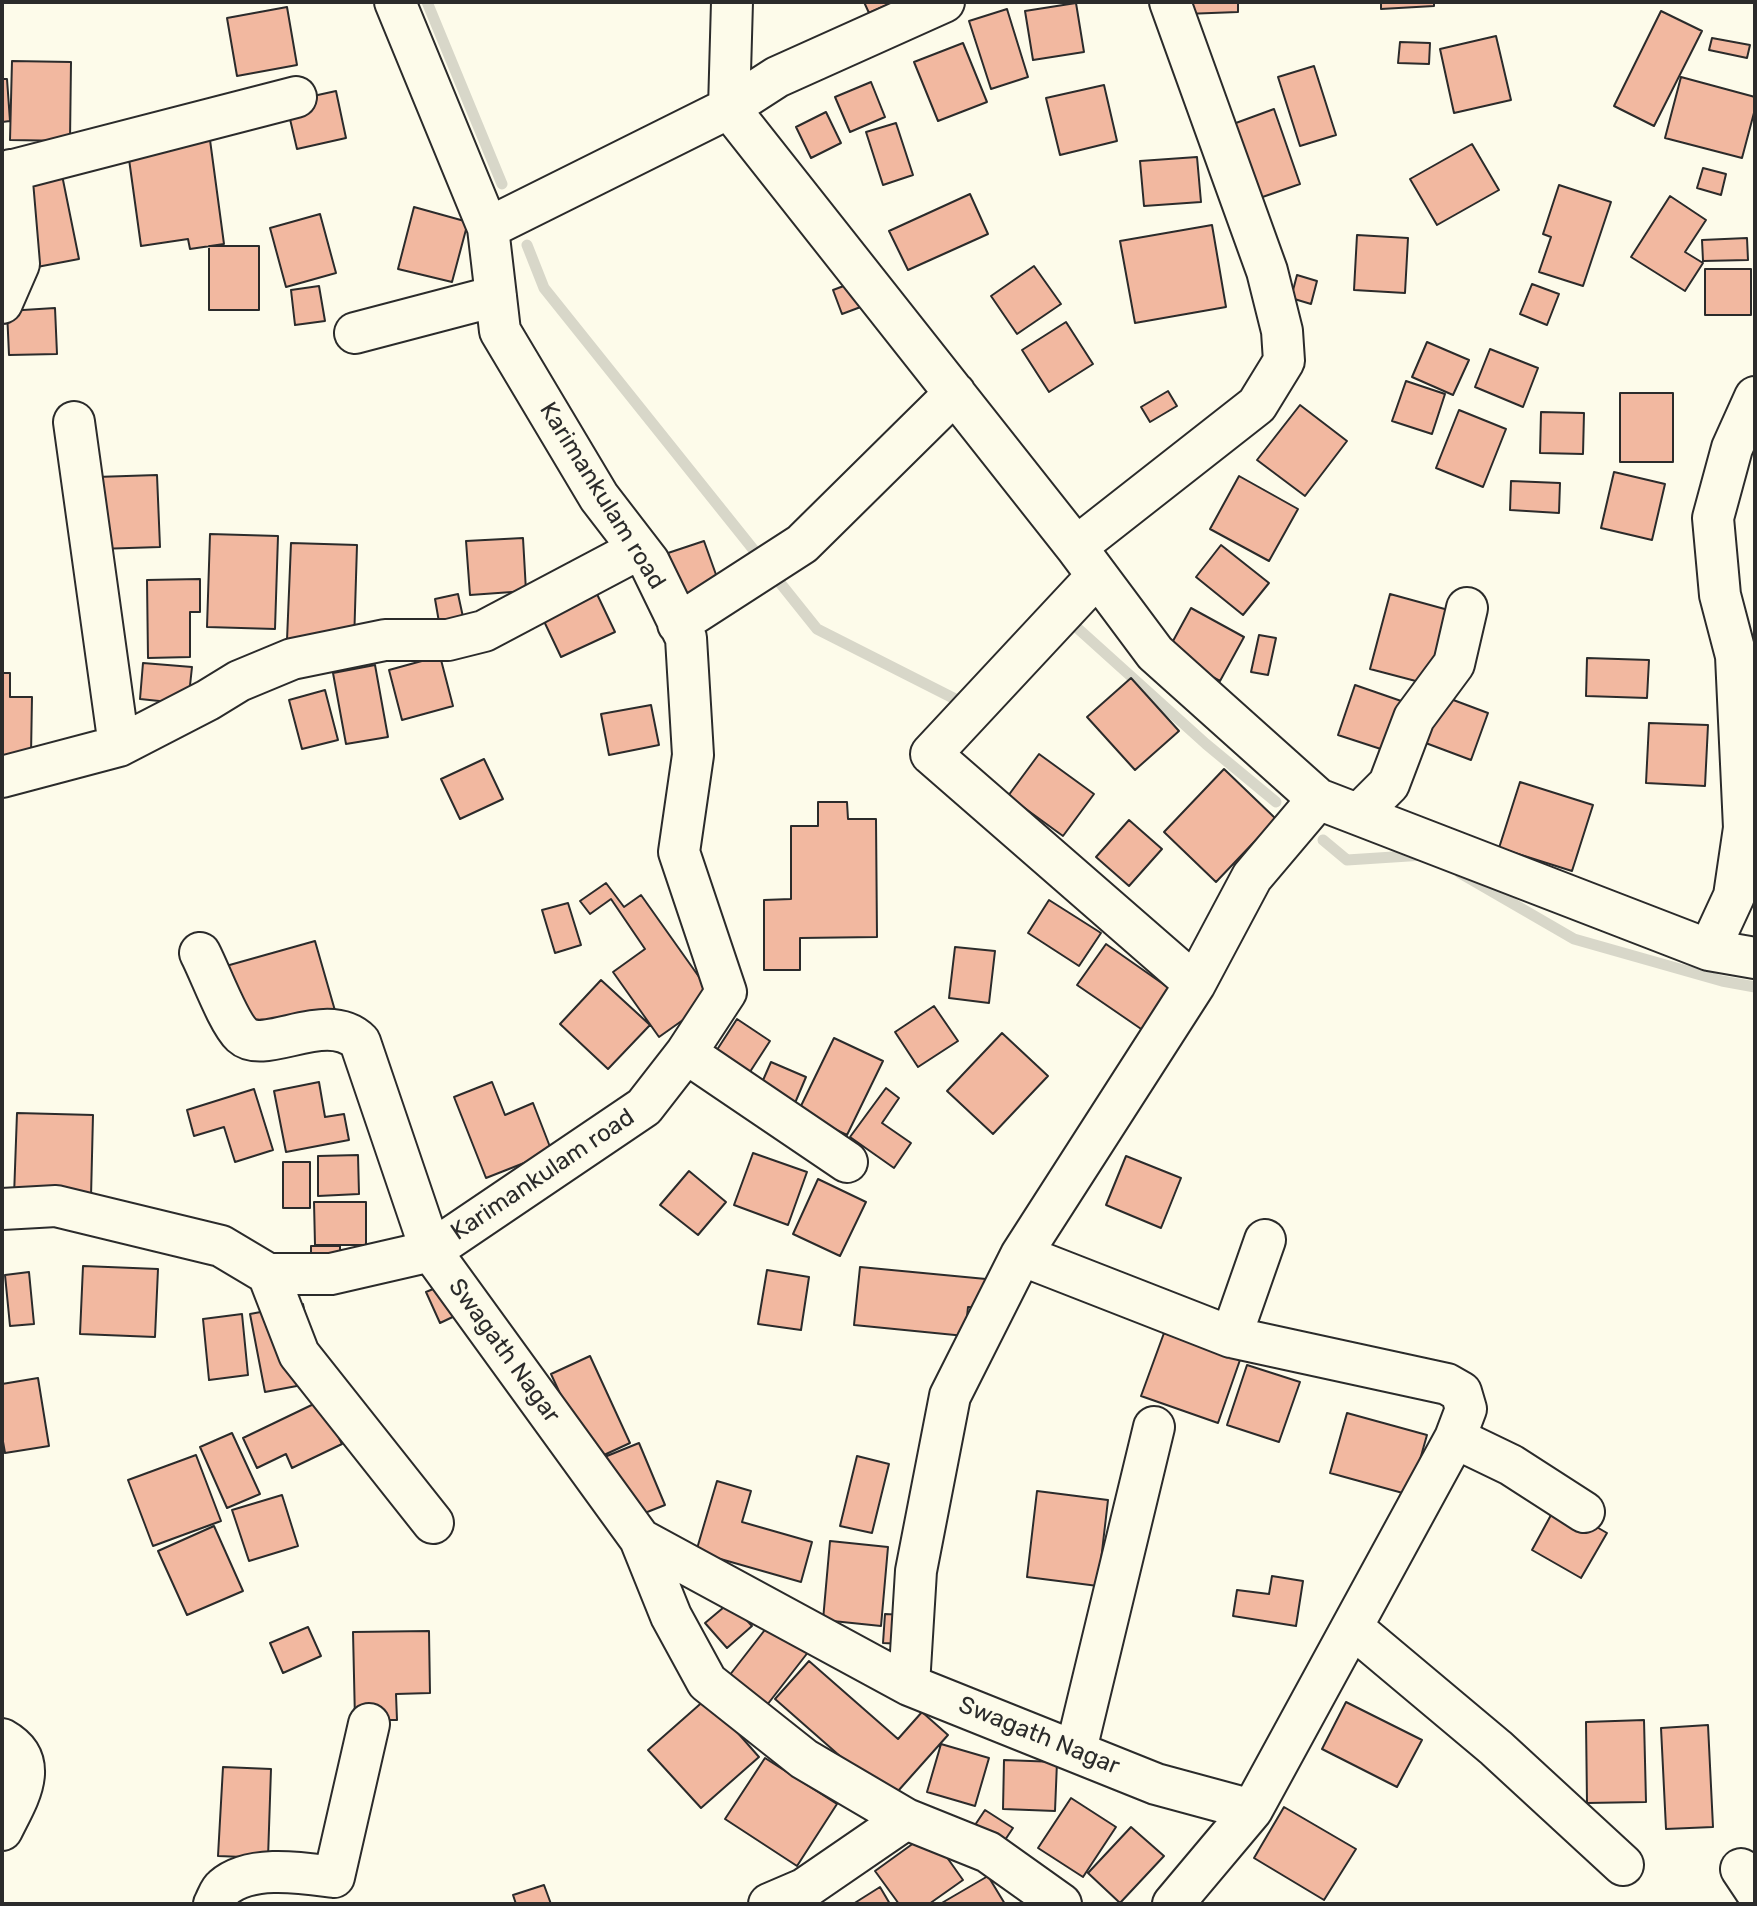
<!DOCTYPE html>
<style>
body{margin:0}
#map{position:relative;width:1757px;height:1906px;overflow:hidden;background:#fdfbea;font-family:Rubik,sans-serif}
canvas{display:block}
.frame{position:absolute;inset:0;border:4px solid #2b2b2b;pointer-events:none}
</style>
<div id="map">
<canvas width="1757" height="1906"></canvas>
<div class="frame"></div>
</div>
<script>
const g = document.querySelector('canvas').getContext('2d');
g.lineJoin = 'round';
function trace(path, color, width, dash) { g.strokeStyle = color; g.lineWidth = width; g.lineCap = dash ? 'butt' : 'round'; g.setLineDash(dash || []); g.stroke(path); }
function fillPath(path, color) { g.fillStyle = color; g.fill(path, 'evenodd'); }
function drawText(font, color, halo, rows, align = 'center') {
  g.font = font + ' Rubik,sans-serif'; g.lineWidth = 6; g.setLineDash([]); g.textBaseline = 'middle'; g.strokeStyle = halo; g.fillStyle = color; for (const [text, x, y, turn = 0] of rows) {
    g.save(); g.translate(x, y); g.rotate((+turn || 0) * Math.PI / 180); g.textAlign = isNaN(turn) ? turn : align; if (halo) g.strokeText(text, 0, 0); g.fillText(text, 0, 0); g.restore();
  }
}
const stream = new Path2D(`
 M 427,2 L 502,184
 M 527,245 L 544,288 L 817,629 L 967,705
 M 1067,632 L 1074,625 L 1206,744 L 1276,802
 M 1323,840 L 1347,860 L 1424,855
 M 1460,873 L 1574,939 L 1722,981 L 1755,987`);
const building = new Path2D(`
 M 864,2 L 894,2 L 869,13 Z
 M 1184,2 L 1238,2 L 1238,12 L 1185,14 Z
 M 1381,2 L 1434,2 L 1434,6 L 1381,9 Z
 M 1076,3 L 1084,52 L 1033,60 L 1025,11 Z
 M 287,7 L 297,65 L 237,76 L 227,18 Z
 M 1007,9 L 1028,77 L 991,89 L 969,21 Z
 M 1661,11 L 1702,31 L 1654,126 L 1614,106 Z
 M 1496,36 L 1511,100 L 1454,113 L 1440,49 Z
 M 1712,38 L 1750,45 L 1747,58 L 1709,50 Z
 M 1400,42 L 1430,43 L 1429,64 L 1398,63 Z
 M 963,43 L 987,102 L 938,121 L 914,62 Z
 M 12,61 L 71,62 L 70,141 L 10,140 Z
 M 1314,66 L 1336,135 L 1300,146 L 1278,77 Z
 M 1681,77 L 1755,97 L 1755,109 L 1742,158 L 1665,138 Z
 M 2,79 L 7,79 L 10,121 L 2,122 Z
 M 871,82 L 885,117 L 850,132 L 835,97 Z
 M 1104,85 L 1117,141 L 1060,155 L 1046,98 Z
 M 336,91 L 346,138 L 297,149 L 286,102 Z
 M 1274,109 L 1300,184 L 1251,201 L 1225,127 Z
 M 826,112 L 841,143 L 811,158 L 796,127 Z
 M 896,123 L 913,175 L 883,185 L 866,132 Z
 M 210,140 L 224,244 L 190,249 L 188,239 L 141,246 L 128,152 Z
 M 1472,144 L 1499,190 L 1437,225 L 1410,179 Z
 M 1197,157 L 1201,202 L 1144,206 L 1140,161 Z
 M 1703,168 L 1726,174 L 1721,195 L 1697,188 Z
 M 62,175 L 79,259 L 37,267 L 20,182 Z
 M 1559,185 L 1611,202 L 1583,286 L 1539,272 L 1551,237 L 1543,234 Z
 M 970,194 L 988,234 L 908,270 L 889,231 Z
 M 1670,196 L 1706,220 L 1685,252 L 1703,263 L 1685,291 L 1631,257 Z
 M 414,207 L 468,222 L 452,282 L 398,269 Z
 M 320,214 L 336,273 L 286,287 L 270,228 Z
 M 1212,225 L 1226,307 L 1135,323 L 1120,241 Z
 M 1357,235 L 1408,238 L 1405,293 L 1354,290 Z
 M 1747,238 L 1748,260 L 1703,261 L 1702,240 Z
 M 209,246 L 259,246 L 259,310 L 209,310 Z
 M 1034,266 L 1061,304 L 1017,334 L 991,296 Z
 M 1705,269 L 1751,269 L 1751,315 L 1705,315 Z
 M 1297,275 L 1317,281 L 1311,304 L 1291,298 Z
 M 857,281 L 866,305 L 842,314 L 833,290 Z
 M 1532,284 L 1559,294 L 1547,325 L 1520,314 Z
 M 319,286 L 325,321 L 295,325 L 291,290 Z
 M 55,308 L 57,354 L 9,355 L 7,311 Z
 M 1066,322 L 1093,364 L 1049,392 L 1022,350 Z
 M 1427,342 L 1469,360 L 1453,395 L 1412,377 Z
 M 1490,349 L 1538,368 L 1523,407 L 1475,387 Z
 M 1406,381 L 1445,394 L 1432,434 L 1392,421 Z
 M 1168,391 L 1177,406 L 1150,422 L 1141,407 Z
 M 1620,393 L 1673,393 L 1673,462 L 1620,462 Z
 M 1300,405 L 1347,441 L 1305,496 L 1257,460 Z
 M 1459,410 L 1506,429 L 1483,487 L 1436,468 Z
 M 1541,412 L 1584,413 L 1583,454 L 1540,453 Z
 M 1614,472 L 1665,484 L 1652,540 L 1601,528 Z
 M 157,475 L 160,547 L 98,549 L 96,477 Z
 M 1239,476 L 1298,509 L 1269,561 L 1210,529 Z
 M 1511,481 L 1560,483 L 1559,513 L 1510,510 Z
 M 210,534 L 278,536 L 275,629 L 207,627 Z
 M 523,538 L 526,591 L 470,595 L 466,541 Z
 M 704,541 L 719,583 L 682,596 L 668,553 Z
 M 291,543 L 357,545 L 354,643 L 287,640 Z
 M 1221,545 L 1269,583 L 1243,615 L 1196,577 Z
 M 200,579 L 200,612 L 190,612 L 190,657 L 148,658 L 147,580 Z
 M 596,592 L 615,632 L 561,657 L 542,617 Z
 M 458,594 L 463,617 L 439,622 L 435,599 Z
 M 1390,594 L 1452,611 L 1431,685 L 1370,669 Z
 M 1191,608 L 1244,637 L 1220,681 L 1167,652 Z
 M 1259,635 L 1276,638 L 1268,675 L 1251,672 Z
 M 440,656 L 453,706 L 402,720 L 389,670 Z
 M 1587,658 L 1649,660 L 1647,698 L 1586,696 Z
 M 143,663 L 192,667 L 188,704 L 140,699 Z
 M 375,665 L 388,737 L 346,744 L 333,673 Z
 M 2,673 L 10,673 L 10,697 L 32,697 L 31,755 L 2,755 Z
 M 1131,678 L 1179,731 L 1135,770 L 1087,717 Z
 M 1355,685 L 1407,703 L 1390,752 L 1338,735 Z
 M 325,690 L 338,740 L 302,749 L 289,700 Z
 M 1440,695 L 1488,713 L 1471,760 L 1423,742 Z
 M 651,705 L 659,745 L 609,755 L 601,714 Z
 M 1649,723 L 1708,725 L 1705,786 L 1646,783 Z
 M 1039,754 L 1094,794 L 1063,836 L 1008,796 Z
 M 484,759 L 503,799 L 460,819 L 441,779 Z
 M 1224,769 L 1276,819 L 1216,882 L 1164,832 Z
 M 1520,782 L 1593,805 L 1572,871 L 1499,848 Z
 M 818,802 L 847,802 L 848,819 L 876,819 L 877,937 L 800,938 L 800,970 L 764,970 L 764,900 L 791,899 L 791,826 L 818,826 Z
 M 1129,820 L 1162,849 L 1129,886 L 1096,857 Z
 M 606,883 L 624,907 L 641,895 L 714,998 L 659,1037 L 613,972 L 645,949 L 611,899 L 590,914 L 580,901 Z
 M 1049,900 L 1101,933 L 1079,966 L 1028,933 Z
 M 568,903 L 581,945 L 555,953 L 542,910 Z
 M 315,941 L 340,1028 L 251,1053 L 226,966 Z
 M 1106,944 L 1176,993 L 1147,1033 L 1077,985 Z
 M 955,947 L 995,951 L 989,1003 L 949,998 Z
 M 601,980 L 650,1025 L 608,1069 L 560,1024 Z
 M 934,1006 L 958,1041 L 918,1067 L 895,1032 Z
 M 737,1019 L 770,1041 L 746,1078 L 713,1056 Z
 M 1002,1033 L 1048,1076 L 993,1134 L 947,1091 Z
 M 834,1038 L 883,1061 L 847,1135 L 798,1112 Z
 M 771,1062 L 806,1077 L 795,1103 L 760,1087 Z
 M 319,1082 L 325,1117 L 344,1114 L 349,1140 L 286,1152 L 274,1091 Z
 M 492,1082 L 505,1115 L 533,1103 L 552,1152 L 486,1178 L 454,1097 Z
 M 886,1088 L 899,1098 L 882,1123 L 911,1143 L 894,1168 L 850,1137 Z
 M 254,1089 L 273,1150 L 235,1162 L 224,1127 L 194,1136 L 187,1110 Z
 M 17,1113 L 93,1115 L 91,1197 L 14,1196 Z
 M 753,1153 L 807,1172 L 788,1225 L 734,1205 Z
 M 358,1155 L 359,1194 L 318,1196 L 318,1156 Z
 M 1126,1156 L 1181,1178 L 1161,1228 L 1106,1205 Z
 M 283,1162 L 310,1162 L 310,1208 L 283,1208 Z
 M 689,1171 L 726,1202 L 698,1235 L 660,1205 Z
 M 818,1179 L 866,1202 L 840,1256 L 793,1234 Z
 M 314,1202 L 366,1202 L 366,1245 L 315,1245 Z
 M 311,1246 L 340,1246 L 340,1267 L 311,1267 Z
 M 83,1266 L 158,1269 L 155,1337 L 80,1334 Z
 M 860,1267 L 986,1279 L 983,1308 L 968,1307 L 965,1336 L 854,1325 Z
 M 767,1270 L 809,1277 L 801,1330 L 758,1324 Z
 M 29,1272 L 34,1324 L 10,1326 L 5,1275 Z
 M 445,1284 L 459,1314 L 440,1323 L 426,1292 Z
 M 303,1304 L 318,1382 L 265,1392 L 250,1314 Z
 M 242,1314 L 248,1375 L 209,1380 L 203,1319 Z
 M 1164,1333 L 1240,1360 L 1218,1423 L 1141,1396 Z
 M 590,1356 L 630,1443 L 591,1461 L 551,1374 Z
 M 1247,1365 L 1300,1382 L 1279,1442 L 1227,1425 Z
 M 38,1378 L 49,1446 L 5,1453 L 2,1436 L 2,1384 Z
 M 320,1401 L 342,1444 L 292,1468 L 286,1454 L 257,1468 L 243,1438 Z
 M 1347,1413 L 1427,1435 L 1410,1495 L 1330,1473 Z
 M 232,1433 L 260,1494 L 227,1508 L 200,1447 Z
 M 639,1443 L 665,1505 L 627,1520 L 602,1458 Z
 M 196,1455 L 221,1521 L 153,1546 L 128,1480 Z
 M 857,1456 L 889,1464 L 872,1533 L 840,1526 Z
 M 717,1481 L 751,1491 L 742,1522 L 812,1542 L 801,1582 L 696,1552 Z
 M 1037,1491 L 1108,1500 L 1098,1586 L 1027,1577 Z
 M 282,1495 L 298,1546 L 249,1561 L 232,1510 Z
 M 1557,1504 L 1607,1533 L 1581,1578 L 1532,1550 Z
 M 214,1526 L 243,1591 L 187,1615 L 158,1551 Z
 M 830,1541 L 888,1547 L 881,1626 L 823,1620 Z
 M 1272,1576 L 1303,1581 L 1296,1626 L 1233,1616 L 1237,1590 L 1269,1594 Z
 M 730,1602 L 752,1626 L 727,1648 L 705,1623 Z
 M 885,1614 L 904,1615 L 902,1644 L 883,1643 Z
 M 771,1622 L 809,1651 L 767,1705 L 729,1676 Z
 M 308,1627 L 321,1656 L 283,1673 L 270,1643 Z
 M 429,1631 L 430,1693 L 396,1694 L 397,1720 L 355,1720 L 353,1632 Z
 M 809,1661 L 898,1739 L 922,1712 L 948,1735 L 890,1800 L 775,1699 Z
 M 707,1698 L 759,1757 L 701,1808 L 648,1750 Z
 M 1346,1702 L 1422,1740 L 1397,1787 L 1322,1749 Z
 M 1644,1720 L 1646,1802 L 1587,1803 L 1586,1722 Z
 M 1708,1725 L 1713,1827 L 1666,1829 L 1661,1728 Z
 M 941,1744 L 989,1758 L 975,1806 L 927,1792 Z
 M 765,1758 L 837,1804 L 797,1866 L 725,1819 Z
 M 1004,1760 L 1057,1762 L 1055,1811 L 1003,1809 Z
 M 223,1767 L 271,1769 L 268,1858 L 218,1856 Z
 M 1071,1798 L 1116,1827 L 1083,1877 L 1038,1848 Z
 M 1284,1807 L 1356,1849 L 1324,1900 L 1254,1858 Z
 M 985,1810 L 1013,1828 L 1003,1843 L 975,1825 Z
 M 1131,1827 L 1164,1856 L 1120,1903 L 1088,1873 Z
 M 929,1832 L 963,1880 L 929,1904 L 899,1904 L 875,1871 Z
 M 988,1876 L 1005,1904 L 940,1904 Z
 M 544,1885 L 551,1904 L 516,1904 L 513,1895 Z
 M 880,1887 L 890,1904 L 853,1904 Z`);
const minor = new Path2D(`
 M 732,2 L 729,108 L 1076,547 L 1155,653 L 1318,799 L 1709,950 L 1755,958
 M 2,173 L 296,97
 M 488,228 L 729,108 L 777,77 L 944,2
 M 2,303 L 19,264 L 11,170
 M 355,333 L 496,296
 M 74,422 L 119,746
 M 1076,547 L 1257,405 L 1284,361 L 1282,331 L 1267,271 L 1170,2
 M 1097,576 L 931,754 L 1195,984
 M 678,624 L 802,544 L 955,393
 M 2,777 L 119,746 L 208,700 L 239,681 L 292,659 L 385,640 L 448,640 L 484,631 L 639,549
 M 1359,814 L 1389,784 L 1414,718 L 1454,664 L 1467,608
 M 1709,950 L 1734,896 L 1744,828 L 1736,656 L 1720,595 L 1713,518 L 1732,448 L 1755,397
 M 200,953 C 210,972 228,1022 242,1035 C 265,1056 327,1009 360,1042 L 431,1251 L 644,1107 L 686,1053 L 726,992 L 679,852 L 693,755 L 686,638 L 649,562 L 599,497 L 500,331 L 488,228 L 395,2
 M 686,1053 L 847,1162
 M 2,1209 L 56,1206 L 221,1246 L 268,1274 L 331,1274 L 431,1251 L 640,1539 L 671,1616 L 707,1682 L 804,1759 L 906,1819 L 988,1852 L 1061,1904
 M 1021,1255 L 1231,1337
 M 268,1274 L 299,1354 L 433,1523
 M 1455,1438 L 1511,1465 L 1584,1512
 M 640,1539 L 909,1685 L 1156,1784 L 1252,1810 L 1173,1904
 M 1353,1628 L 1496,1748 L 1623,1865
 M 909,1685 L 916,1571 L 950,1396 L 1021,1255 L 1195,984 L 1252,877 L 1318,799
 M 2,1739 C 43,1762 17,1799 2,1830
 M 1076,1750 L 1154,1427
 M 1252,1810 L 1455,1438 L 1466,1409 L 1461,1392 L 1447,1384 L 1231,1337 L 1265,1240
 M 1741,1869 L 1755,1890
 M 214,1904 C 217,1899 219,1891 223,1888 C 250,1864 303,1873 334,1877 L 369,1724
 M 769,1904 L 804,1889 L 906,1819`);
const streetNames = [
 ["Karimankulam road",602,496,58],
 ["Karimankulam road",543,1175,-34],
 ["Swagath Nagar",504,1351,54],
 ["Swagath Nagar",1039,1736,22]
];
trace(stream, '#d8d7c9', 11);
fillPath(building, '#f2b8a0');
trace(building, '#2b2b2b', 2);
trace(minor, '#2b2b2b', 44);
trace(minor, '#fdfbea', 40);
drawText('24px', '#2b2b2b', '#fdfbea', streetNames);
</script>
